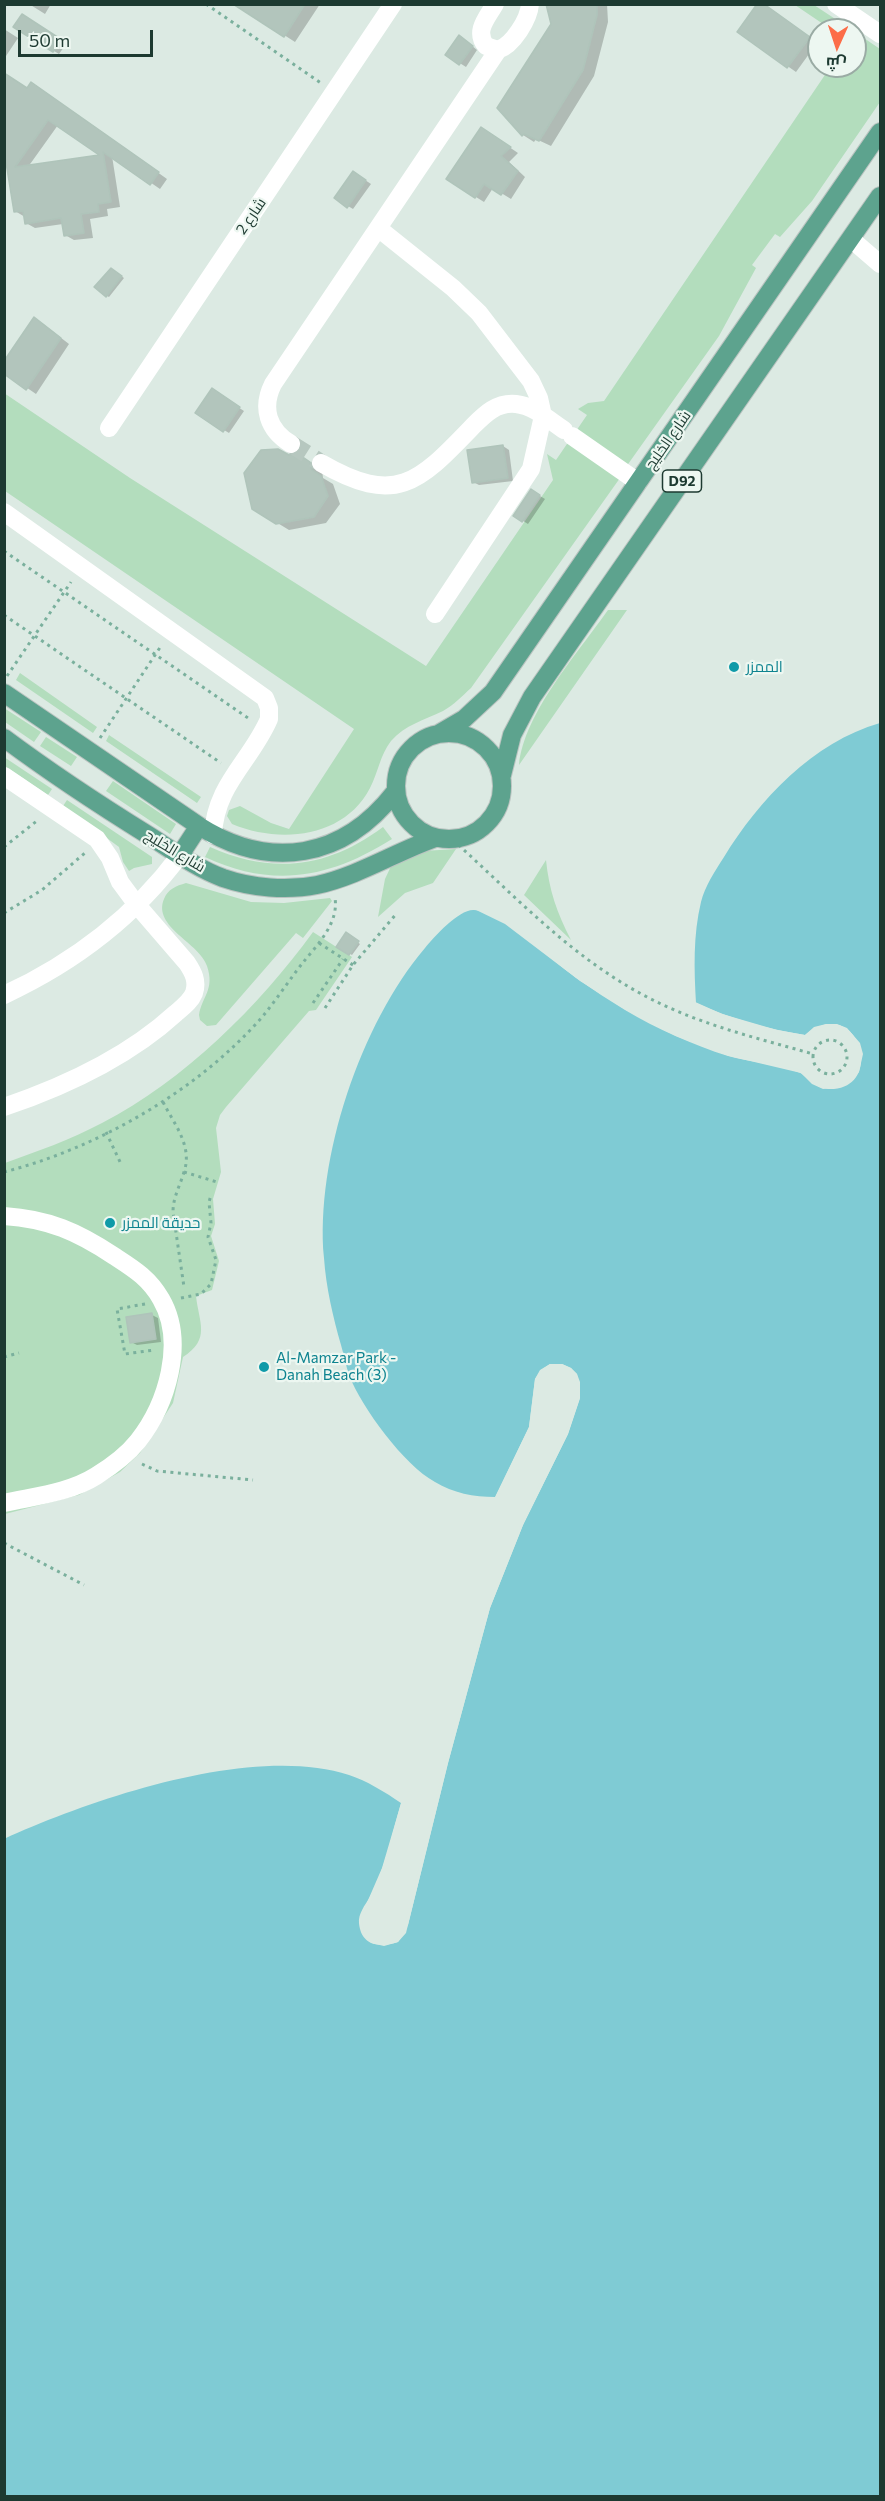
<!DOCTYPE html>
<meta charset="utf-8">
<style>
body{margin:0}
#map{position:relative;width:885px;height:2501px;overflow:hidden;background:#dceae3;font-family:Commissioner,Cairo,sans-serif}
canvas{display:block}
.frame{position:absolute;inset:0;border:6px solid #1d3a31;pointer-events:none}
.north{position:absolute;left:807px;top:18px;width:60px;height:60px;box-sizing:border-box;background:#edf7f1;border:2px solid #9aaba4;border-radius:50%;rotate:183deg;font-size:16px;font-weight:700;line-height:24px;text-align:center;color:#1d3a31}
.north::after{content:'';display:block;margin:auto;width:21px;height:27px;background:#fc6d48;clip-path:polygon(50% 0,100% 100%,50% 72%,0 100%)}
.scale{position:absolute;left:18px;top:30px;width:135px;height:27px;box-sizing:border-box;border:3px solid #1d3a31;border-top:0;padding-left:8px;font-size:18px;line-height:21px;white-space:nowrap;color:#1d3a31;-webkit-text-stroke:4px #edf7f1;paint-order:stroke}
</style>
<div id="map">
<canvas width="885" height="2501"></canvas>
<div class="frame"></div>
<div class="north">ش</div>
<div class="scale">50 m</div>
</div>
<script>
const g = document.querySelector('canvas').getContext('2d');
g.lineJoin = 'round';
function fillPath(path, color) { g.fillStyle = color; g.fill(path, 'evenodd'); }
function trace(path, color, width, dash) { g.strokeStyle = color; g.lineWidth = width; g.lineCap = dash ? 'butt' : 'round'; g.setLineDash(dash || []); g.stroke(path); }
function drawText(font, color, halo, rows, align = 'center') {
  g.font = font + ' Commissioner,Cairo,sans-serif'; g.lineWidth = 4.5; g.setLineDash([]); g.textBaseline = 'middle'; g.strokeStyle = halo; g.fillStyle = color; for (const [text, x, y, turn = 0] of rows) {
    g.save(); g.translate(x, y); g.rotate((+turn || 0) * Math.PI / 180); g.textAlign = isNaN(turn) ? turn : align; if (halo) g.strokeText(text, 0, 0); g.fillText(text, 0, 0); g.restore();
  }
}
const green = new Path2D(`
 M 795,5 L 814,5 L 852,30 L 832,30 Z
 M 855,32 L 880,49 L 880,102 L 812,201 L 780,237 L 775,234 L 752,265 L 756,268 L 719,336 L 626,467 L 574,434 L 587,415 L 578,409 L 588,403 L 604,401 L 831,66 L 855,66 Z
 M 4,393 L 130,478 L 426,666 L 553,480 L 547,454 L 556,460 L 569,441 L 620,478 L 471,688 C 462,696 454,705 443,711 C 424,720 405,725 391,741 C 380,755 378,773 370,788 C 344,838 280,844 232,824 L 227,816 L 229,810 L 240,806 L 271,823 L 289,829 L 354,729 L 5,491 Z
 M 608,610 L 627,610 L 519,765 C 524,713 578,653 608,610 Z
 M 20,673 L 97,727 L 93,733 L 16,680 Z
 M 4,708 L 41,732 L 34,742 L 5,722 Z
 M 109,735 L 201,797 L 197,803 L 106,741 Z
 M 46,737 L 77,757 L 71,766 L 40,746 Z
 M 4,757 L 52,789 L 48,795 L 5,766 Z
 M 113,781 L 176,824 L 170,834 L 106,791 Z
 M 67,800 L 152,857 L 152,864 L 134,868 L 129,871 L 123,862 L 119,847 L 63,806 Z
 M 383,827 L 392,839 C 330,878 273,889 205,857 L 210,847 C 273,875 328,868 383,827 Z
 M 456,849 L 433,883 L 405,893 L 378,917 L 385,879 L 393,862 L 423,851 Z
 M 546,860 C 549,890 557,913 571,940 L 524,895 Z
 M 186,883 L 251,902 L 284,903 L 330,898 L 332,901 L 303,938 L 296,933 L 216,1025 L 207,1026 L 200,1020 L 199,1015 C 202,996 215,990 207,966 C 200,943 152,927 164,899 C 168,889 176,886 186,883 Z
 M 313,932 L 352,957 L 316,1010 L 309,1011 L 226,1107 L 220,1115 L 216,1128 L 221,1172 L 213,1199 L 215,1224 L 211,1236 L 219,1261 L 212,1290 L 196,1296 C 199,1323 211,1339 183,1357 L 173,1403 L 140,1453 L 120,1472 L 79,1495 L 5,1514 L 5,1163 C 38,1151 70,1140 102,1123 C 184,1081 259,1006 313,932 Z`);
const water = new Path2D(`
 M 880,723 L 880,2496 L 5,2496 L 4,1839 C 94,1798 253,1744 349,1775 C 367,1781 385,1792 401,1803 C 392,1834 385,1869 370,1897 C 365,1905 358,1914 359,1923 C 361,1946 380,1948 398,1942 L 408,1925 L 448,1763 L 490,1608 L 523,1525 L 568,1434 L 580,1398 L 577,1374 L 571,1368 L 562,1364 L 550,1364 L 540,1370 L 535,1379 L 529,1427 L 495,1497 C 474,1497 453,1493 435,1482 C 404,1465 362,1408 349,1375 C 346,1366 344,1355 341,1345 C 333,1317 326,1287 324,1258 C 315,1159 361,1023 425,948 C 434,937 459,909 474,910 C 499,910 555,963 578,979 C 593,990 609,1000 625,1010 C 657,1029 693,1045 728,1056 C 742,1060 794,1068 802,1074 C 813,1082 817,1090 834,1089 C 885,1085 858,993 805,1035 C 767,1029 732,1019 696,1003 C 694,970 693,935 701,902 C 705,886 715,871 724,857 C 759,800 813,742 880,723 Z`);
const pier = new Path2D(`
 M 470,907 L 479,907 L 507,921 L 582,979 L 627,1008 L 677,1034 L 730,1054 L 802,1070 L 814,1082 L 833,1086 L 851,1078 L 859,1064 L 858,1045 L 846,1031 L 836,1027 L 826,1027 L 816,1030 L 806,1038 L 776,1033 L 721,1017 L 695,1005 L 693,1001 L 722,1014 L 777,1030 L 805,1035 L 814,1027 L 826,1024 L 837,1024 L 847,1028 L 860,1043 L 863,1054 L 859,1072 L 853,1080 L 844,1086 L 823,1089 L 812,1084 L 801,1073 L 729,1056 L 676,1036 L 626,1010 L 580,981 L 505,924 Z
 M 550,1364 L 562,1364 L 571,1368 L 577,1374 L 580,1382 L 580,1398 L 568,1434 L 523,1525 L 490,1608 L 448,1763 L 406,1933 L 398,1942 L 384,1946 L 371,1943 L 362,1933 L 359,1921 L 382,1868 L 402,1800 L 404,1804 L 385,1869 L 362,1921 L 364,1932 L 372,1940 L 384,1943 L 396,1939 L 403,1932 L 445,1762 L 487,1607 L 520,1524 L 565,1433 L 577,1398 L 577,1382 L 569,1370 L 561,1367 L 551,1367 L 543,1372 L 535,1390 L 531,1428 L 498,1499 L 494,1500 L 529,1427 L 535,1379 L 541,1370 Z`);
const shadow = new Path2D(`
 M 29,4 L 51,4 L 45,14 Z
 M 236,4 L 320,4 L 295,42 Z
 M 548,4 L 607,4 L 608,22 L 594,76 L 551,146 L 536,139 L 534,142 L 523,135 L 499,108 L 553,24 Z
 M 768,8 L 817,43 L 796,72 L 739,32 Z
 M 22,16 L 66,44 L 59,54 L 15,27 Z
 M 4,29 L 18,38 L 4,59 Z
 M 465,40 L 477,50 L 466,67 L 447,55 Z
 M 28,89 L 41,89 L 167,179 L 160,189 L 112,156 L 120,207 L 107,209 L 108,216 L 90,219 L 93,238 L 74,240 L 65,235 L 63,224 L 35,228 L 26,223 L 25,217 L 15,211 L 4,150 ZM 58,125 L 103,156 L 28,167 Z
 M 490,134 L 518,153 L 509,162 L 525,177 L 511,199 L 493,188 L 484,202 L 476,197 Z
 M 359,176 L 371,184 L 353,209 L 348,206 Z
 M 111,269 L 124,278 L 109,297 L 107,296 Z
 M 43,324 L 69,344 L 36,394 L 4,372 Z
 M 218,394 L 244,411 L 229,433 L 224,430 Z
 M 503,446 L 509,450 L 513,481 L 479,485 L 473,482 Z
 M 289,457 L 309,462 L 322,470 L 323,478 L 333,484 L 340,504 L 326,523 L 289,530 L 253,508 Z
 M 532,491 L 545,499 L 528,524 L 515,516 Z
 M 346,934 L 360,944 L 352,955 L 338,946 Z
 M 152,1315 L 158,1318 L 161,1342 L 137,1345 L 131,1342 Z`);
const building = new Path2D(`
 M 233,4 L 305,4 L 284,37 Z
 M 546,4 L 597,4 L 597,15 L 583,70 L 539,141 L 524,134 L 522,136 L 497,108 L 551,24 Z
 M 757,4 L 764,4 L 810,37 L 787,68 L 737,32 Z
 M 22,14 L 62,40 L 53,52 L 13,27 Z
 M 459,35 L 473,46 L 459,65 L 445,55 Z
 M 4,73 L 27,88 L 31,82 L 159,172 L 150,185 L 103,152 L 111,202 L 98,204 L 99,212 L 81,214 L 84,233 L 64,236 L 61,218 L 25,224 L 23,211 L 14,212 L 4,150 ZM 48,120 L 99,155 L 15,167 Z
 M 481,127 L 511,147 L 501,156 L 518,171 L 501,195 L 484,184 L 475,198 L 446,179 Z
 M 353,171 L 366,180 L 347,208 L 334,198 Z
 M 111,268 L 122,276 L 106,297 L 94,287 Z
 M 34,317 L 61,338 L 26,390 L 4,374 L 4,361 Z
 M 212,388 L 240,407 L 223,432 L 195,413 Z
 M 503,445 L 508,478 L 472,483 L 467,450 Z
 M 278,449 L 289,455 L 297,453 L 310,462 L 312,470 L 321,476 L 328,496 L 314,517 L 276,524 L 252,509 L 244,473 L 261,450 Z
 M 531,489 L 540,495 L 522,522 L 513,516 Z
 M 346,932 L 359,941 L 349,955 L 336,947 Z
 M 152,1313 L 156,1339 L 130,1343 L 126,1317 Z`);
const minorTunnel = new Path2D(`
 M 291,444 L 321,463`);
const path = new Path2D(`
 M 206,4 L 321,83
 M 4,551 L 251,720
 M 4,615 L 221,763
 M 7,676 L 71,582
 M 100,738 L 161,646
 M 453,840 C 515,896 573,959 649,998 C 701,1025 757,1038 813,1054
 M 4,847 L 38,820
 M 4,913 L 42,890 L 86,852
 M 319,943 L 353,965
 M 313,1003 L 343,959
 M 325,1008 L 353,965 L 397,913
 M813 1057a17 17 0 1 1 34 0a17 17 0 1 1-34 0Z
 M 163,1102 C 174,1124 193,1146 184,1172 C 180,1186 173,1197 173,1212 L 184,1287
 M 106,1132 L 121,1164
 M 4,1172 C 98,1148 199,1090 263,1016 C 276,1000 288,982 301,965 C 316,946 339,924 335,898
 M 184,1172 L 217,1182
 M 181,1298 L 201,1294 L 211,1284 L 216,1260 L 208,1237 L 211,1223 L 209,1202 L 211,1195
 M 145,1304 L 117,1309 L 125,1354 L 154,1350
 M 4,1357 L 19,1353
 M 142,1464 L 157,1471 L 253,1480
 M 4,1543 L 84,1585`);
const minor = new Path2D(`
 M 495,4 C 487,18 474,31 486,46 L 498,50 C 513,45 529,19 530,4
 M 836,4 L 880,34
 M 378,228 L 453,288 L 479,313 L 531,381 L 539,398 L 543,416 L 531,469 L 435,614
 M 851,239 L 880,264
 M 109,428 L 393,4
 M 572,436 L 638,482
 M 291,444 C 268,430 261,408 273,384 L 498,50
 M 321,463 C 397,507 419,482 473,426 C 485,414 497,402 516,404 C 534,406 549,420 564,430
 M 4,512 L 265,698 L 269,708 L 269,719 C 251,761 215,785 213,835
 M 4,776 L 97,839 L 110,858 L 120,882 L 137,905 L 187,963 C 193,972 198,981 194,993 C 191,1001 183,1007 176,1013 C 128,1057 66,1086 4,1107
 M 4,995 C 75,962 134,917 180,855
 M 4,1216 C 49,1219 78,1232 114,1256 C 134,1269 149,1278 161,1299 C 186,1342 167,1404 138,1441 C 127,1455 112,1466 96,1476 C 69,1493 35,1496 4,1503`);
const major = new Path2D(`
 M 4,693 L 199,826 C 270,871 343,859 395,792
 M396 786a53 53 0 1 1 106 0a53 53 0 1 1-106 0Z
 M 440,733 L 464,719 L 493,692 L 880,132
 M 4,738 C 51,773 98,804 148,835 C 172,850 196,868 223,878 C 252,888 287,891 317,885 C 358,876 396,852 435,838
 M 502,775 L 512,735 L 532,697 L 880,196
 M 180,855 L 199,826`);
const markers = [
 [734,667,6,"#0f9aa8"],
 [110,1223,6,"#0f9aa8"],
 [264,1367,6,"#0f9aa8"]
];
const shields = [
 [682,481,39]
];
const shieldNames = [
 ["D92",682,481]
];
const streetNames = [
 ["شارع 2",251,216,-56],
 ["شارع الخليج",668,440,-55],
 ["شارع الخليج",175,851,31]
];
const cultureNames = [
 ["الممزر",746,667],
 ["حديقة الممزر",122,1223],
 ["Al-Mamzar Park -",276,1358],
 ["Danah Beach (3)",276,1375]
];
fillPath(green, '#b3ddbd');
fillPath(water, '#7fcbd4');
fillPath(pier, '#dceae3');
fillPath(shadow, '#0003');
fillPath(building, '#b2c5bc');
trace(building, '#afc4ba', 1.5);
trace(minorTunnel, '#b6c7bf', 18, [18, 9]);
trace(major, '#bbc4c1', 20);
trace(path, '#7ab09d', 3, [3, 4.5]);
trace(minor, '#fff', 18);
trace(major, '#5da38e', 18);
for (const [x, y, r, color] of markers) { const dot = new Path2D(); dot.arc(x, y, r, 0, 2 * Math.PI); g.fillStyle = color; g.fill(dot); trace(dot, '#edf7f1', 2); }
for (const [x, y, w] of shields) { const box = new Path2D(); box.roundRect(x - w / 2, y - 11, w, 22, 4.5); g.fillStyle = '#edf7f1'; g.fill(box); trace(box, '#1d3a31', 1.5); }
drawText('bold 14px', '#1d3a31', null, shieldNames);
drawText('15px', '#1d3a31', '#edf7f1', streetNames);
drawText('15px', '#0d838f', '#edf7f1', cultureNames, 'left');
</script>
